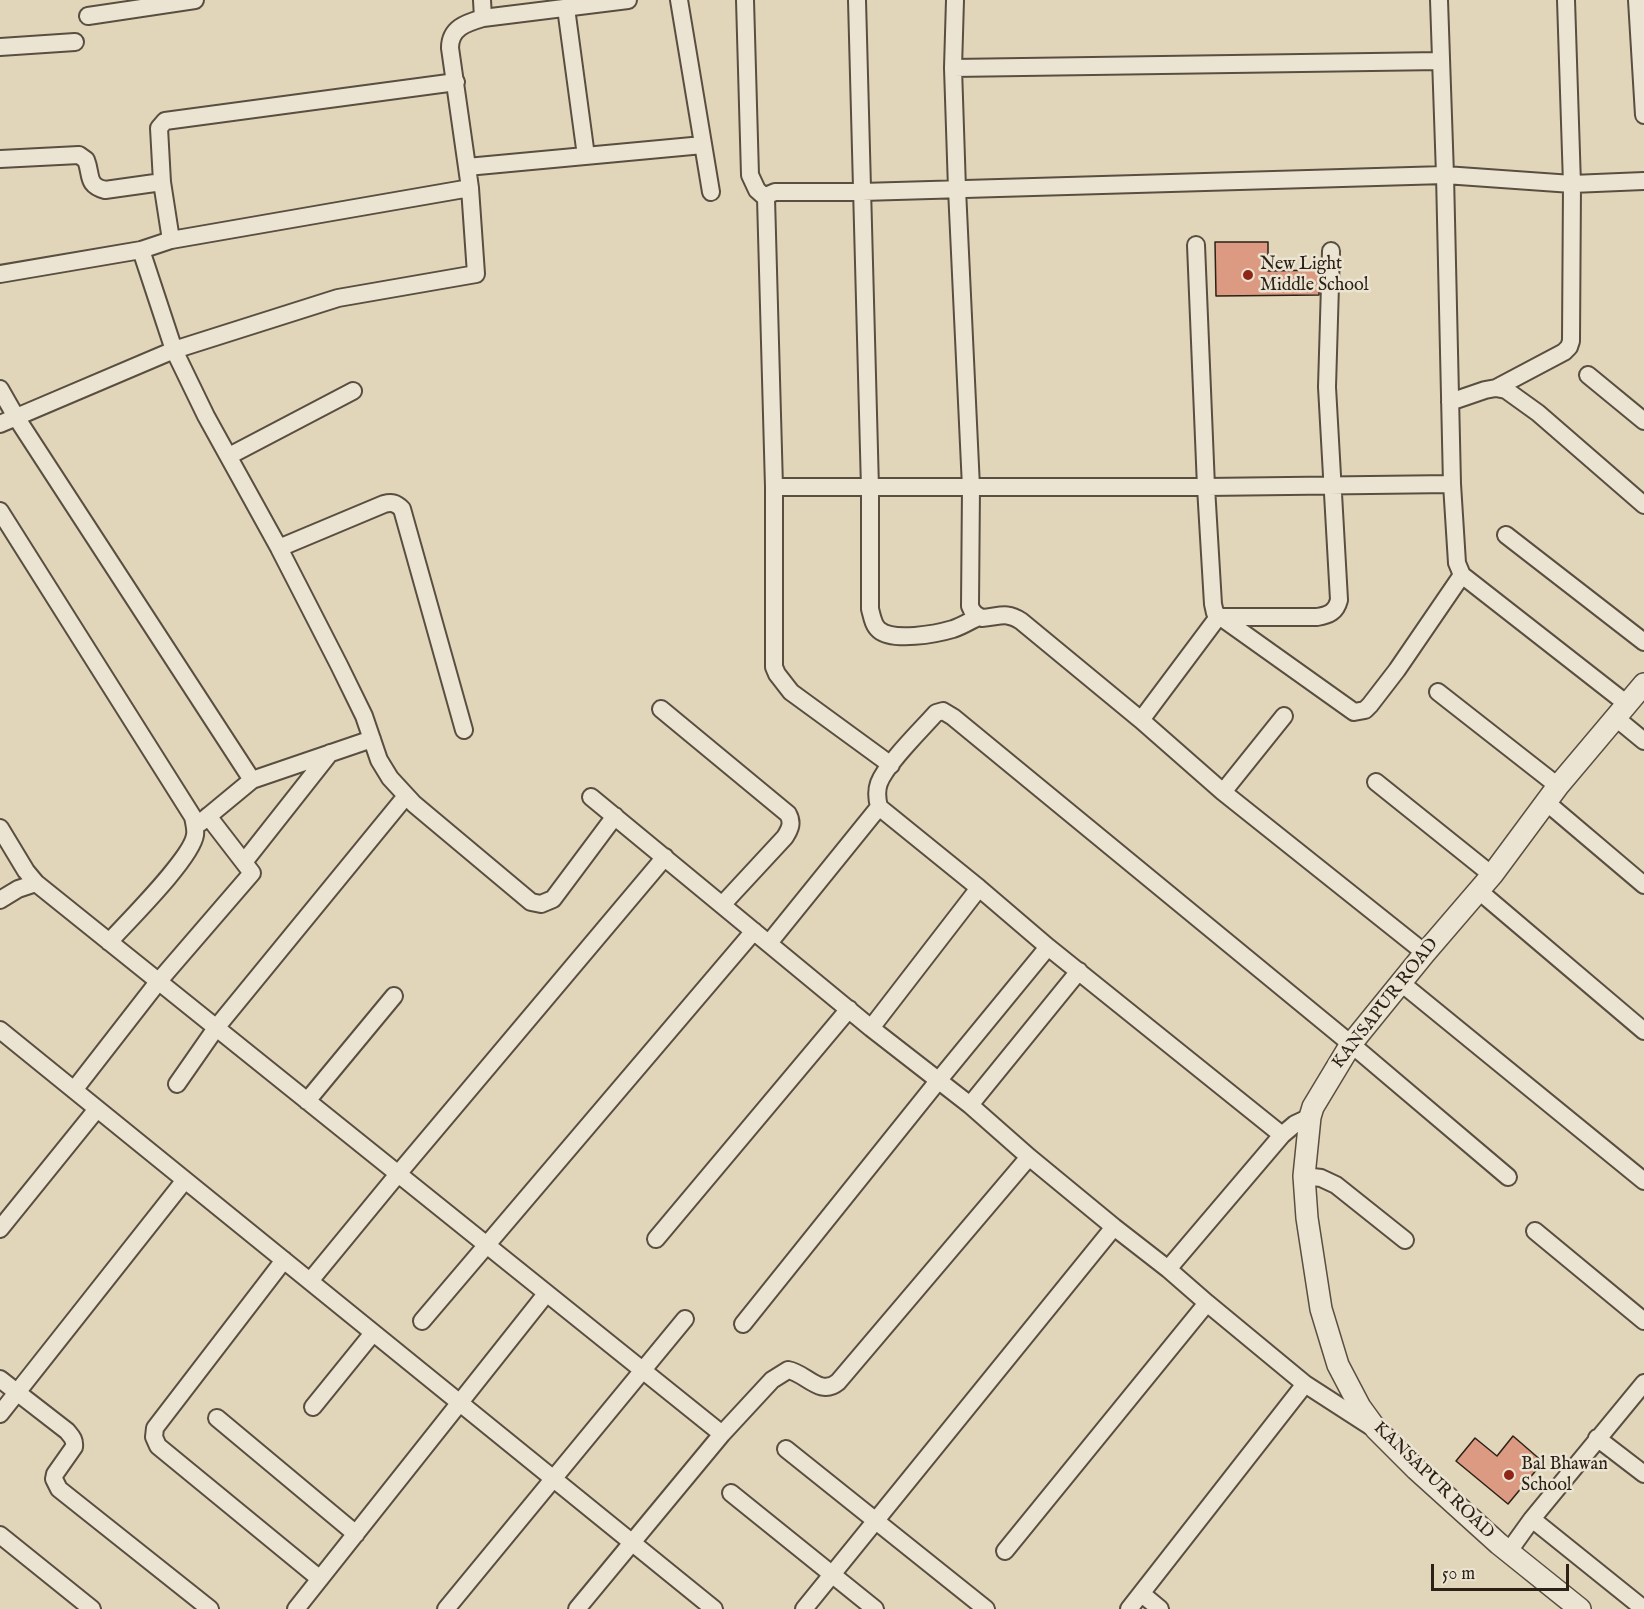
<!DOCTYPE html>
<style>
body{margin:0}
#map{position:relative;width:1644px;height:1609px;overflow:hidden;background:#e1d6ba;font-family:"IM FELL English",serif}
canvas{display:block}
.scale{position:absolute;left:1431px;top:1564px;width:138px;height:27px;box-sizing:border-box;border:3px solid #2c2117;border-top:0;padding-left:8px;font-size:18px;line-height:21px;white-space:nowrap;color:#2c2117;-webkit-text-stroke:4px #ece4d2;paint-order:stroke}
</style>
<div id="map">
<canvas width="1644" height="1609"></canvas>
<div class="scale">50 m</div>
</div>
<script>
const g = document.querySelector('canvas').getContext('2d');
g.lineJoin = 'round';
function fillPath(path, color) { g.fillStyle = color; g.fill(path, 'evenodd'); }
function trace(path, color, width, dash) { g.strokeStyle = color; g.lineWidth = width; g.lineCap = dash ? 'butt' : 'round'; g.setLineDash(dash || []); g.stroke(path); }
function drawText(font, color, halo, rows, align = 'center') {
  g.font = font + ' "IM FELL English",serif'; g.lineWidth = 5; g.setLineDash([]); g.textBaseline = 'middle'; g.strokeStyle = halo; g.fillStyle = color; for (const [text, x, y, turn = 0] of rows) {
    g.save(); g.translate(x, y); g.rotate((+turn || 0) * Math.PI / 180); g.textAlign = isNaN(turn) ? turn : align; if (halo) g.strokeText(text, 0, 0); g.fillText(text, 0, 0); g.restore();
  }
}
const building = new Path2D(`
 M 1215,242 L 1268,242 L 1268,271 L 1320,270 L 1319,295 L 1216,296 Z
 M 1513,1436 L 1543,1462 L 1508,1504 L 1456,1461 L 1475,1438 L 1497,1456 Z`);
const minor = new Path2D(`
 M 482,0 L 483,18
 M 679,0 L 711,192
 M 745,0 L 750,175 L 757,190 L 766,198 L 774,487 L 774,667 L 777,674 L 791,692 L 891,765
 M 857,0 L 870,488 L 870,609 C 872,616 873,625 879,630 C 893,642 936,634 953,629 C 962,626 970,621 978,617
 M 955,0 L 953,68 L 957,189 L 971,487 L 970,606 C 972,612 976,616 982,618 C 999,617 1006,611 1021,621 L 1141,720 L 1223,792 L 1425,953
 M 1637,0 L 1644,115
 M 566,8 L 586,156
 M 88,16 L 195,0
 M 0,47 L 75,42
 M 953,68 L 1441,61
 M 0,159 L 79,155 L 86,160 C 92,175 86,185 105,190 L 162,182
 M 467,167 L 703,145
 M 766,198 L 768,195 L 775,192 L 862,192 L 1445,175 L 1439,0
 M 171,240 L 162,182 L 159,128 L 165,121 L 456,82
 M 1196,245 L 1206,487 L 1213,604 L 1215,613 L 1354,712 L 1365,710 L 1370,705 L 1397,670 L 1462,575
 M 141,250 L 174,350 L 206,416 L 279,548 L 339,665 L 364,716 L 379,760 L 390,778 L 414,804 L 531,902 L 541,904 L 553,899 L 615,816
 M 0,274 L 141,250 L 171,240 L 470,188
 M 1588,375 L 1644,421
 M 1496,388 L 1564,352 L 1569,347 L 1571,341 L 1572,184 L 1566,0
 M 0,389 L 16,417 L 252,780
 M 1450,402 L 1485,390 L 1496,388 L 1506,390 L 1538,413 L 1644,505
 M 0,424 L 174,350 L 338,298 L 476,274 L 470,188 L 450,48 C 450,28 466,23 483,18 L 628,0
 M 229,456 L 353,391
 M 774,487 L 1206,487 L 1452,484
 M 0,511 L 193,817 C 194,822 196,830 195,835 C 192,858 127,922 109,942
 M 1506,535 L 1644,642
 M 279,548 L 384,504 C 392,502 396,503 402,509 L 464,730
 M 1438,692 L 1558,786
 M 1627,704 L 1462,575 L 1457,563 L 1452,484 L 1445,175 L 1572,184 L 1644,181
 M 661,709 L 788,814 C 793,823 790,829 785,837 L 722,905
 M 1616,718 L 1644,741
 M 1141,720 L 1218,617 L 1317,617 C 1329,615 1336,612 1339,600 L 1327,387 L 1331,251
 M 1376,782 L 1492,875
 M 1223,792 L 1284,716
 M 591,797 L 871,1028 L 970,1105 L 1029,1157 L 1114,1227 L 1168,1269 L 1207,1303 L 1305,1384 L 1370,1426
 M 1546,802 L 1644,885
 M 200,823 L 252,780 L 372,739
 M 0,828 L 26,871 L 36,883 L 722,1434
 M 244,862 L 330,753
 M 1479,891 L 1644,1031
 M 0,900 L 18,889 L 36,883
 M 769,943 L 879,807
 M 1400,982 L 1644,1181
 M 871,1028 L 979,888
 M 0,1030 L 714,1609
 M 177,1084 L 216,1028 L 406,796
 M 74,1090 L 158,982 L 252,873 L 208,816
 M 307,1101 L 394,996
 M 970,1105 L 1079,971
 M 1282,1135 L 1048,947 L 979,888 L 879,807 C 877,799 876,791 879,783 C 886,764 921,730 936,713 L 943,711 L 953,717 L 1351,1044 L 1508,1177
 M 1304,1176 L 1321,1178 L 1336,1185 L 1405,1240
 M 0,1229 L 97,1109
 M 1535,1231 L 1644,1321
 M 656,1239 L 849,1009
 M 284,1260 L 155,1428 L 154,1437 L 158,1446 L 320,1579
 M 1168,1269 L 1282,1135 L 1295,1124 L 1310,1117
 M 310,1281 L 398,1174 L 665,857
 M 422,1321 L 754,931
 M 743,1324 L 938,1081 L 1048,947
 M 0,1379 L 67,1431 C 71,1436 75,1439 74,1447 L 55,1474 L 54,1479 L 59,1489 L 210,1609
 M 313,1407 L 373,1333
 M 0,1414 L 185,1180
 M 217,1418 L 356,1534
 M 1597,1438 L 1644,1474
 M 786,1449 L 986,1609
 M 731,1493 L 875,1609
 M 1532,1519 L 1644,1609
 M 0,1535 L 92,1609
 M 1005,1551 L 1207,1303
 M 1509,1551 L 1532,1519 L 1644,1383
 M 1142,1594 L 1160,1609
 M 296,1609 L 546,1294
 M 446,1609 L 685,1319
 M 577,1609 L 722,1434 L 772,1380 L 788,1370 C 806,1373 820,1397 838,1382 L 1029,1157
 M 804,1609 L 1114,1227
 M 1129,1609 L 1305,1384`);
const tertiary = new Path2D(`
 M 1580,1609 L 1499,1544 L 1416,1469 L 1376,1429 L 1360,1407 L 1338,1365 L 1321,1309 L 1307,1218 L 1304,1176 L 1310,1117 L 1313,1107 L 1351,1044 L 1425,953 L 1492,875 L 1558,786 L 1644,684`);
const markers = [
 [1248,275,6,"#8f2418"],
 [1509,1475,6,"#8f2418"]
];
const poiNames = [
 ["New Light",1260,265],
 ["Middle School",1260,286],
 ["Bal Bhawan",1521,1465],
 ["School",1521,1486]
];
const streetNames = [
 ["KANSAPUR ROAD",1386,1004,-52],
 ["KANSAPUR ROAD",1433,1481,44]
];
fillPath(building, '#db9a81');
trace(building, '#2c2117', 1.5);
trace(minor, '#594e40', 20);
trace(tertiary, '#594e40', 24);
trace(minor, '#ece4d2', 16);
trace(tertiary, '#ece4d2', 21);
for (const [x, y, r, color] of markers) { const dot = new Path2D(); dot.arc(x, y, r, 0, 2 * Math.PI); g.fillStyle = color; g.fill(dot); trace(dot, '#ece4d2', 2); }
drawText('18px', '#2c2117', '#ece4d2', poiNames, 'left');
drawText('18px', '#2c2117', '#ece4d2', streetNames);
</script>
